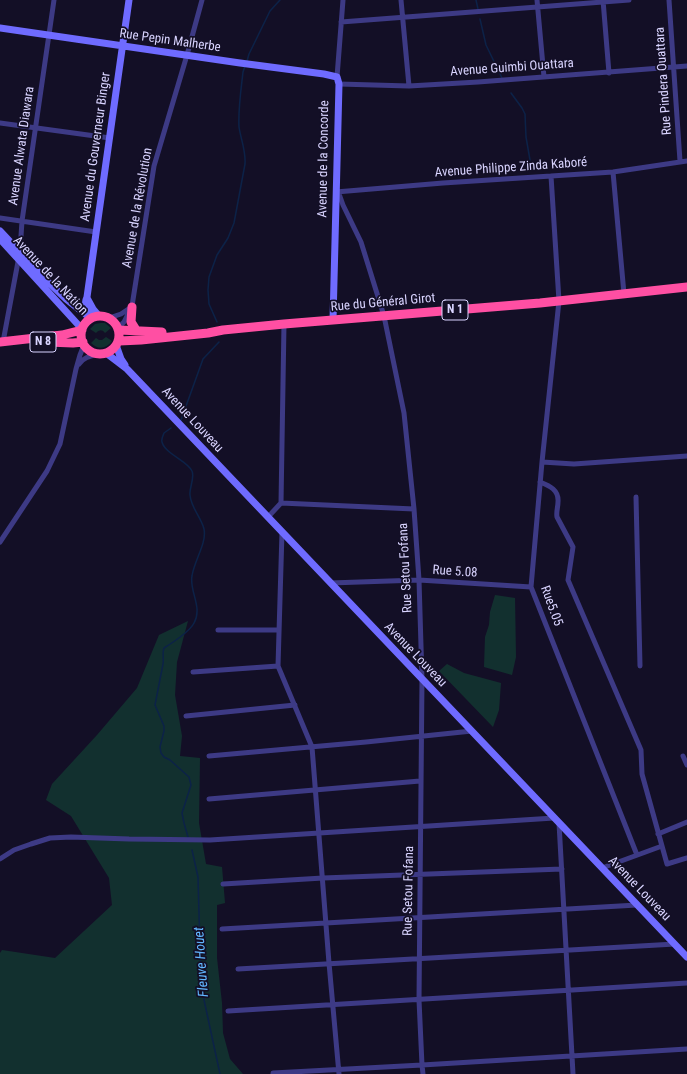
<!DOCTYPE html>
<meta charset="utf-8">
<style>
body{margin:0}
canvas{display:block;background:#130f26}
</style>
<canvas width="687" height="1074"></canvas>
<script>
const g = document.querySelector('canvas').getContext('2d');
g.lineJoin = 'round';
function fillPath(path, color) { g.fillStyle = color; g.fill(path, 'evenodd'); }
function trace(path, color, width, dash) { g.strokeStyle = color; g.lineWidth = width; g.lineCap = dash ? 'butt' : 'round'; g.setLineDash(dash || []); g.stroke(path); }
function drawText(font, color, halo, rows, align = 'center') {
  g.font = font + ' "Roboto Condensed",sans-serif'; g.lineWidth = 3.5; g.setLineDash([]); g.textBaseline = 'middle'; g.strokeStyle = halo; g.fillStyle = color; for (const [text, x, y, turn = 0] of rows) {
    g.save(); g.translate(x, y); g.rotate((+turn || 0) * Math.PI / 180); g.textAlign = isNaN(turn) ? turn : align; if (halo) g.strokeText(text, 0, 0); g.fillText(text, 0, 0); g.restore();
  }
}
const green = new Path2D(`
 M 101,323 L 105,323 L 111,328 L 105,333 C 102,329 99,330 96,333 L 90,329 L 95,324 Z
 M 106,337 L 112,341 C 106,349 98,350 91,343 L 96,338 L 99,340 L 102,340 Z
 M 495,595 L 515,598 L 516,657 L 512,675 L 484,667 L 485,637 L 489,625 L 490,612 Z
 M 188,621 L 177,662 L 175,695 L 182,736 L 180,756 L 200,758 L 199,823 L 206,864 L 222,867 L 225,903 L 217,905 L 217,958 L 222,1003 L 223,1033 L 230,1059 L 243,1074 L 0,1074 L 0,953 L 2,950 L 55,958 L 112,905 L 109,878 L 71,816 L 46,800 L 52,784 L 97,735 L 137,688 L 159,635 Z
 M 447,664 L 464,673 L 501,683 L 499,710 L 493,727 L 439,671 Z`);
const stream = new Path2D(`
 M 476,0 L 478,9
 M 480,19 L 486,45 L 502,78
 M 247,61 L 249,54 L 270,11 L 280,0
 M 511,93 L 522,108 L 525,114 L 526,137 L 530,160
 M 217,322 L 209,304 L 208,290 L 209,277 L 217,255 L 228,238 L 234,223 L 245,164 C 246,151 241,140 239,127 C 238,109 241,90 243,72 L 245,66
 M 181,420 L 203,359 L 219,342
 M 171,428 L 164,433 C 163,436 161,439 162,442 C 165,454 188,461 192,471 C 195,478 189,488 190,495 C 191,508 201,517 204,529 C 207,543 194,561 192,576 C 189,591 203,607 194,623 C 190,631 172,643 164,648 C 162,653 164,659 163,664 L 155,705 L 164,726 L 164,731 L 160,747 L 161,753 L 164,757 L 170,760 L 189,777 L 191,785 L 182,813 L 184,823 L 188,837
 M 192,850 L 198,877 L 201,986 L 220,1074`);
const street = new Path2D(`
 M 401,0 L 409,86
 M 537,0 L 544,77
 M 603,0 L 609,73
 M 669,0 L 680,161
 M 341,22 L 629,0
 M 337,77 L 343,0
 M 339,84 L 409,86 L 478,82 L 687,66
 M 0,123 L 110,138
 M 613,172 L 624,294
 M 551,176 L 559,301 L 542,462 L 531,587 L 637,855
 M 338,191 L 343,205 L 361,242 L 384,316 L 404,413 L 414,509 L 419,580 L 422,679 L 419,1000 L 422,1065 L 423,1074
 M 336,192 L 443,183 L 613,172 L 687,161
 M 0,218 L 96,232
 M 109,318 L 121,314 L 130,308
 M 118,328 L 124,322 L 132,306 L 154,166 L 187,55 L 202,0
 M 3,342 L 20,251 L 22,221 L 54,0
 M 79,364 C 84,357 91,356 99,354
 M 542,462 L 574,464 L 687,456
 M 540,482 C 550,486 559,490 558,502 C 558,507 556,512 557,517 L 573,547 L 568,580 L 641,750 L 642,774 L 667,864 L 687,858
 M 636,497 L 640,666
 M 281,503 L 414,509
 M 268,517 L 281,503 L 284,324
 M 282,532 L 278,666 L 312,747 L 329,963 L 339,1074
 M 0,542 L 47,471 L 60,444 L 76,369 L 80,355 L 84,345
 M 330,583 L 419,580 L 531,587
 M 218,630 L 279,630
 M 193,672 L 278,666
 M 186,716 L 295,705
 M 209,756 L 366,742 L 472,731
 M 683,756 L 687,765
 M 209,799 L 420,781
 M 559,823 L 573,1074
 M 658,834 L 687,822
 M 0,859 L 14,850 L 31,844 L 50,838 L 71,837 L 129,839 L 210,840 L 554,818
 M 602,868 L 662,846
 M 223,884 L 323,878 L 562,869
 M 222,929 L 637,905
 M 238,969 L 675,944
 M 228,1011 L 687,983
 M 273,1073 L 422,1065 L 687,1049`);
const secondary = new Path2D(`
 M 0,28 L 240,63 L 324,74 L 337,77 L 339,84 L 333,320
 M 0,231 L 43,277 L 66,299 L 89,317
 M 0,239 L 82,329
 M 87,298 L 93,309 L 99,316
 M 92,318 C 87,311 83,305 87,297 L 129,0
 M 116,345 L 121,359 L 125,365
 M 106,353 L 127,369 L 687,957`);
const highway = new Path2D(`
 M 132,307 L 131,322 L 136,330
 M81 335a19 19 0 1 1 38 0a19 19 0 1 1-38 0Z
 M 119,330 L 162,332
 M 119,341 L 141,340 L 208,333 L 223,330 L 284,324 L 540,303 L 687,287
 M 0,342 L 62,335 L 82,330
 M 48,342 L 73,343 L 83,342`);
const shields = [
 [455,310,26],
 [43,342,26]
];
const shieldNames = [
 ["N 1",455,310],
 ["N 8",43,342]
];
const streetNames = [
 ["Rue Pepin Malherbe",170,41,8],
 ["Avenue Guimbi Ouattara",512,68,-4],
 ["Rue Pindera Ouattara",664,81,-94],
 ["Avenue Alwata Diawara",22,146,-82],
 ["Avenue du Gouverneur Binger",96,147,-82],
 ["Avenue de la Concorde",324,159,-89],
 ["Avenue Philippe Zinda Kaboré",511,168,-4],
 ["Avenue de la Révolution",138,208,-80],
 ["Avenue de la Nation",50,276,47],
 ["Rue du Général Girot",383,303,-5],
 ["Avenue Louveau",192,420,47],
 ["Rue Setou Fofana",406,568,-93],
 ["Rue 5.08",455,572,4],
 ["Rue5.05",551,606,70],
 ["Avenue Louveau",415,655,46],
 ["Avenue Louveau",639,889,46],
 ["Rue Setou Fofana",409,891,-89]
];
const waterNames = [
 ["Fleuve Houet",202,962,-94]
];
fillPath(green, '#12302f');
trace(stream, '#0c2248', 1.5);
trace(street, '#3d3a85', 5);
trace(secondary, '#6f6bff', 7);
trace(highway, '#ff4fa3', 9);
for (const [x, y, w] of shields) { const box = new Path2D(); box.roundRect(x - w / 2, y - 10, w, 20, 3); g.fillStyle = '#130f26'; g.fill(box); trace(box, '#d9d4ff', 1); }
drawText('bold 12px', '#d9d4ff', null, shieldNames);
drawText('13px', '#d9d4ff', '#130f26', streetNames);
drawText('italic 14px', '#62b6ff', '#130f26', waterNames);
</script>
